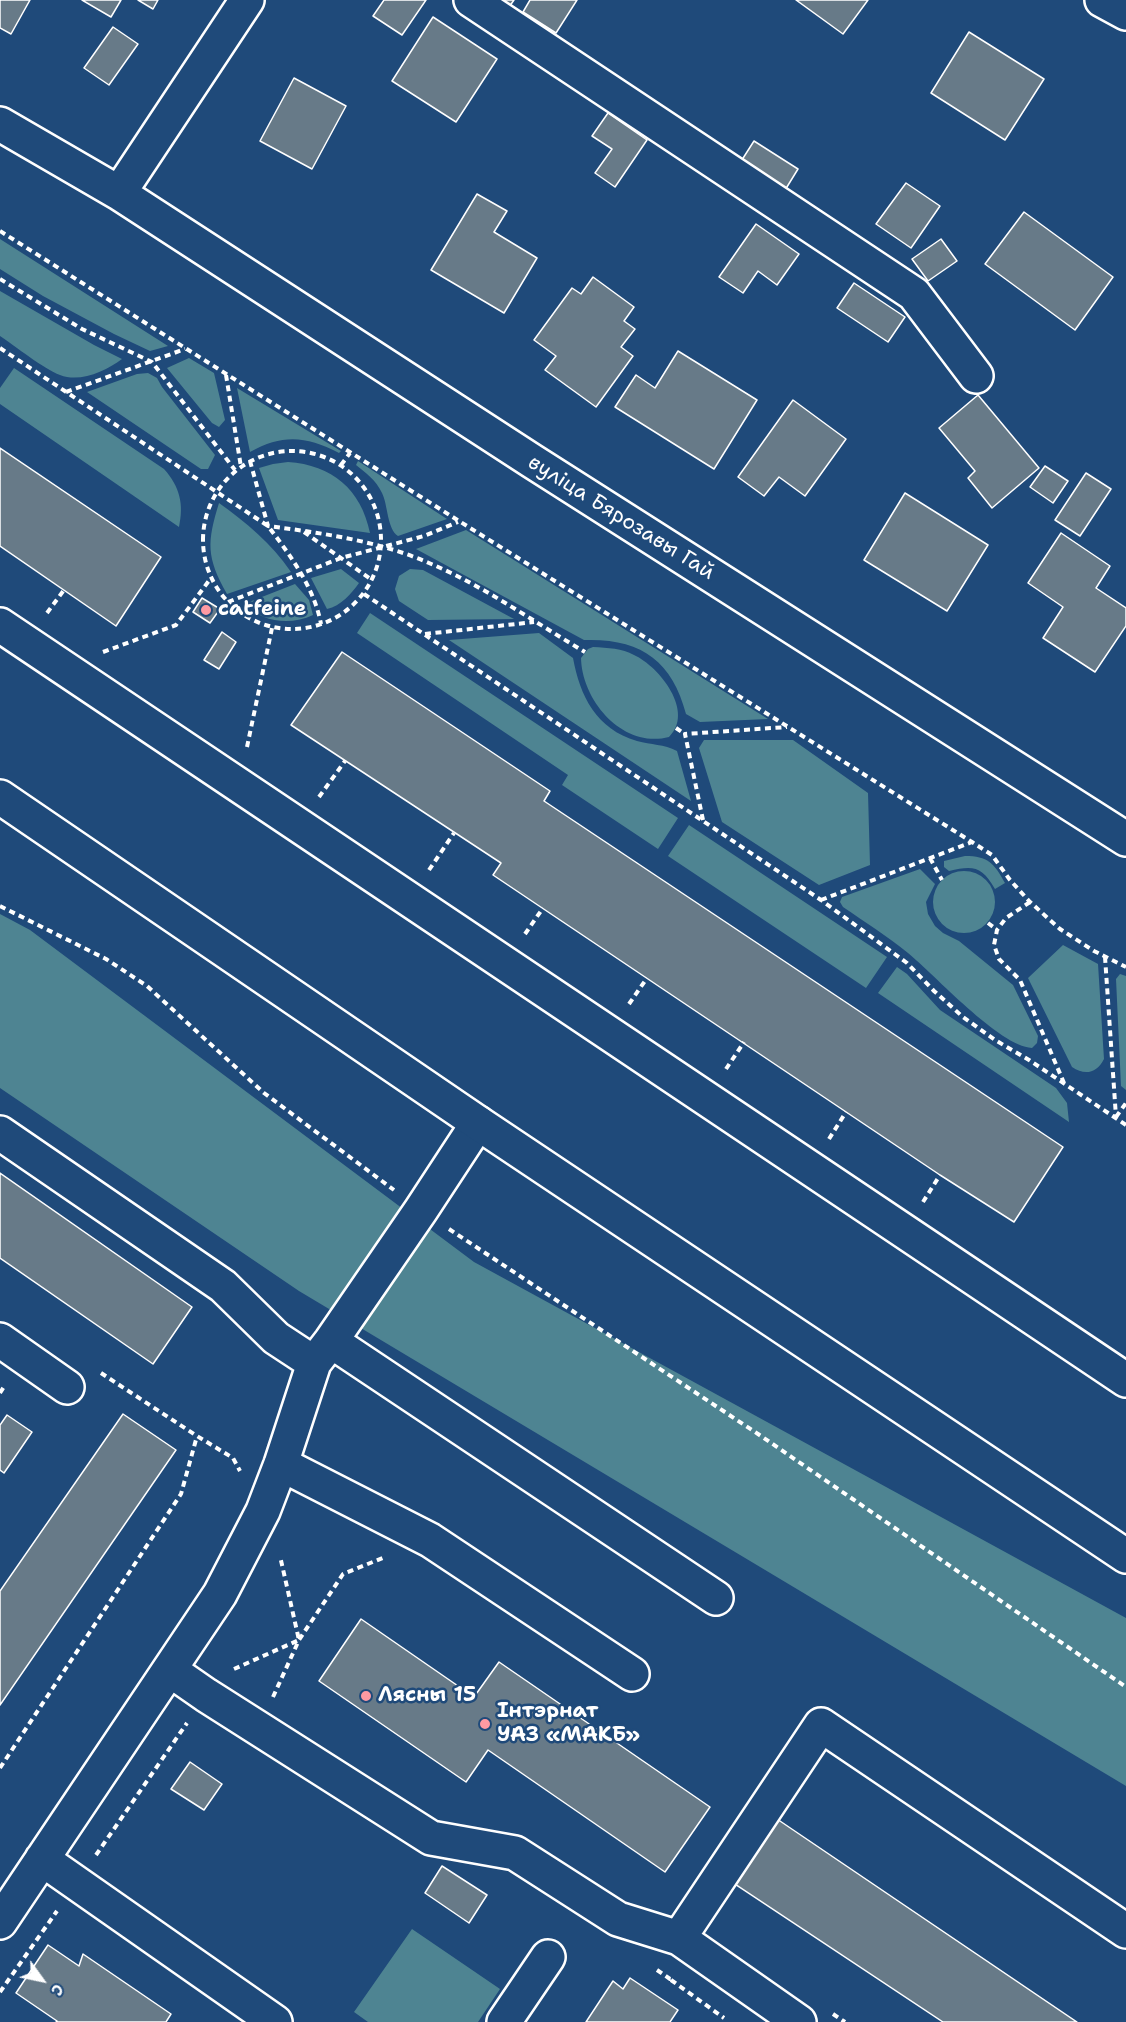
<!DOCTYPE html>
<meta charset="utf-8">
<style>
body{margin:0}
#map{position:relative;width:1126px;height:2022px;overflow:hidden;background:#1f4a7a;font-family:"Shantell Sans",sans-serif}
canvas{display:block}
.north{position:absolute;left:12px;top:1950px;width:60px;height:60px;-webkit-text-stroke:4px #1f4a7a;paint-order:stroke;rotate:123deg;font-size:16px;font-weight:700;line-height:24px;text-align:center;color:#fff}
.north::after{content:'';display:block;margin:auto;width:21px;height:27px;background:#fff;clip-path:polygon(50% 0,100% 100%,50% 72%,0 100%)}
</style>
<div id="map">
<canvas width="1126" height="2022"></canvas>
<div class="north">С</div>
</div>
<script>
const g = document.querySelector('canvas').getContext('2d');
g.lineJoin = 'round';
function fillPath(path, color) { g.fillStyle = color; g.fill(path, 'evenodd'); }
function trace(path, color, width, dash) { g.strokeStyle = color; g.lineWidth = width; g.lineCap = dash ? 'butt' : 'round'; g.setLineDash(dash || []); g.stroke(path); }
function drawText(font, color, halo, rows, align = 'center') {
  g.font = font + ' "Shantell Sans",sans-serif'; g.lineWidth = 5; g.setLineDash([]); g.textBaseline = 'middle'; g.strokeStyle = halo; g.fillStyle = color; for (const [text, x, y, turn = 0] of rows) {
    g.save(); g.translate(x, y); g.rotate((+turn || 0) * Math.PI / 180); g.textAlign = isNaN(turn) ? turn : align; if (halo) g.strokeText(text, 0, 0); g.fillText(text, 0, 0); g.restore();
  }
}
const green = new Path2D(`
 M 0,239 L 168,346 L 150,351 L 114,334 L 43,296 L 0,269 Z
 M 0,291 L 94,345 L 122,359 C 106,371 80,383 60,375 C 44,369 15,346 0,336 Z
 M 189,358 L 214,373 L 225,420 L 219,427 L 212,423 L 167,368 Z
 M 14,368 L 164,469 C 180,487 184,504 179,527 L 0,404 L 0,388 Z
 M 148,373 L 157,378 L 162,387 L 215,455 L 208,469 L 201,469 L 87,392 L 137,374 Z
 M 237,388 L 341,451 L 339,453 C 306,436 283,434 250,452 Z
 M 358,461 L 447,519 L 398,536 C 387,529 388,505 382,493 C 376,480 366,473 356,465 Z
 M 288,462 C 332,465 361,489 370,533 L 278,520 L 259,468 L 273,464 Z
 M 219,503 C 247,523 271,543 291,572 L 227,594 C 206,557 207,542 219,503 Z
 M 466,530 L 768,719 L 700,722 L 686,714 C 672,660 640,638 584,640 L 416,549 Z
 M 341,569 L 359,583 C 351,594 341,606 327,609 L 311,578 Z
 M 410,569 L 423,570 L 514,619 L 428,620 L 399,601 L 395,589 L 399,576 Z
 M 295,584 L 309,600 L 313,615 C 290,626 262,622 244,604 Z
 M 370,613 L 678,818 L 658,849 L 562,785 L 568,775 L 357,633 Z
 M 539,633 L 573,658 C 580,696 596,729 637,741 C 651,745 664,744 677,751 L 691,801 L 449,640 Z
 M 593,647 C 608,648 622,648 634,655 C 660,667 695,712 669,737 C 623,749 582,701 581,658 L 588,649 Z
 M 704,740 L 793,740 L 868,793 L 870,865 L 819,885 L 722,822 L 699,748 Z
 M 689,825 L 887,957 L 866,988 L 668,856 Z
 M 965,856 C 988,856 994,863 1005,883 L 995,889 C 982,866 973,865 949,871 L 944,867 L 944,861 Z
 M 920,869 L 935,884 L 926,902 L 928,914 L 935,926 L 943,933 L 959,941 L 1013,985 L 1038,1036 L 1037,1043 L 1032,1048 C 999,1046 935,975 908,953 C 887,936 865,922 843,907 L 840,902 L 842,897 Z
 M933 902a31 31 0 1 1 62 0a31 31 0 1 1-62 0Z
 M 0,914 L 30,930 L 474,1262 L 1126,1618 L 1126,1786 L 299,1291 L 0,1088 Z
 M 1063,945 L 1098,964 L 1104,1059 C 1097,1073 1085,1076 1072,1067 L 1028,978 Z
 M 897,967 L 907,974 L 940,1010 L 1056,1088 L 1067,1103 L 1069,1122 L 878,993 Z
 M 1120,974 L 1126,976 L 1126,1090 L 1121,1086 L 1116,979 Z
 M 412,1929 L 500,1989 L 478,2022 L 368,2022 L 354,2012 Z`);
const building = new Path2D(`
 M 0,0 L 30,0 L 11,34 L 0,28 Z
 M 82,0 L 121,0 L 111,17 Z
 M 138,0 L 158,0 L 153,9 Z
 M 384,0 L 426,0 L 402,35 L 373,16 Z
 M 499,0 L 514,0 L 509,7 Z
 M 530,0 L 577,0 L 556,33 L 523,12 Z
 M 796,0 L 868,0 L 843,34 Z
 M 433,17 L 497,59 L 456,122 L 392,81 Z
 M 113,27 L 138,44 L 109,85 L 84,68 Z
 M 969,32 L 1044,79 L 1005,140 L 931,93 Z
 M 294,78 L 346,106 L 312,169 L 260,141 Z
 M 608,113 L 647,140 L 615,187 L 595,173 L 612,149 L 592,136 Z
 M 754,141 L 798,169 L 782,195 L 738,166 Z
 M 906,183 L 940,206 L 911,248 L 876,224 Z
 M 477,194 L 507,211 L 494,232 L 537,258 L 504,313 L 431,270 Z
 M 1024,212 L 1113,277 L 1075,330 L 985,264 Z
 M 756,224 L 799,254 L 777,285 L 758,271 L 743,293 L 719,277 Z
 M 941,239 L 957,261 L 928,281 L 912,259 Z
 M 593,277 L 634,307 L 624,321 L 635,329 L 621,347 L 633,356 L 596,407 L 545,370 L 556,356 L 534,340 L 572,288 L 581,294 Z
 M 854,283 L 905,317 L 888,342 L 837,308 Z
 M 678,351 L 757,400 L 714,469 L 615,407 L 636,375 L 655,388 Z
 M 978,395 L 1039,468 L 992,508 L 968,478 L 975,471 L 939,428 Z
 M 793,400 L 846,439 L 805,496 L 779,477 L 764,496 L 738,477 Z
 M 0,448 L 161,557 L 116,626 L 0,546 Z
 M 1045,466 L 1068,481 L 1053,503 L 1030,487 Z
 M 1086,473 L 1111,489 L 1080,536 L 1055,520 Z
 M 905,493 L 988,545 L 947,611 L 864,560 Z
 M 1061,533 L 1110,566 L 1096,588 L 1126,608 L 1126,626 L 1095,672 L 1043,638 L 1063,607 L 1028,583 Z
 M 202,598 L 220,609 L 210,623 L 193,612 Z
 M 222,632 L 236,642 L 219,669 L 204,660 Z
 M 342,652 L 550,791 L 544,801 L 1063,1147 L 1014,1222 L 940,1175 L 493,875 L 501,863 L 291,725 Z
 M 0,1173 L 192,1307 L 153,1364 L 0,1258 Z
 M 123,1414 L 176,1450 L 0,1705 L 0,1591 Z
 M 7,1415 L 32,1432 L 4,1473 L 0,1470 L 0,1425 Z
 M 361,1619 L 474,1697 L 499,1662 L 710,1807 L 665,1872 L 488,1750 L 466,1782 L 319,1681 Z
 M 190,1762 L 222,1784 L 204,1810 L 171,1789 Z
 M 777,1819 L 1077,2022 L 943,2022 L 735,1884 Z
 M 442,1866 L 487,1895 L 469,1923 L 425,1893 Z
 M 48,1945 L 79,1966 L 83,1954 L 171,2014 L 166,2022 L 56,2022 L 57,2021 L 16,1993 Z
 M 630,1978 L 678,2010 L 670,2022 L 586,2022 L 613,1981 L 623,1989 Z`);
const path = new Path2D(`
 M 0,231 L 459,521 L 972,842 L 992,855 L 1010,880 L 1030,902 L 1060,929 L 1094,951 L 1126,967
 M 0,279 L 82,329 L 152,362 L 235,470
 M 0,348 L 268,526 C 290,555 314,587 321,624
 M 226,375 L 241,467
 M 66,392 L 185,349
 M203 540a89 89 0 1 1 178 0a89 89 0 1 1-178 0Z
 M 250,461 L 268,526 C 322,533 379,541 429,563 C 484,586 534,622 585,652
 M 341,465 L 350,453
 M 304,532 L 372,580
 M 364,594 L 821,900 L 907,963 L 934,991 L 963,1017 L 995,1040 L 1029,1060 L 1126,1125
 M 228,602 L 341,558 L 424,536 L 458,522
 M 47,613 L 64,590
 M 425,634 L 534,622
 M 103,652 L 176,625 L 211,578
 M 676,728 L 685,734
 M 247,747 L 272,628
 M 319,797 L 345,761
 M 703,820 L 685,734 L 787,727
 M 930,858 L 942,880
 M 429,870 L 454,833
 M 821,900 L 972,842
 M 1030,902 L 1006,918 L 997,930 L 994,945 L 999,959 L 1020,980 L 1064,1083
 M 0,906 L 106,959 L 147,986 L 264,1093 L 394,1190
 M 988,923 L 997,930
 M 525,934 L 543,908
 M 1105,957 L 1116,1117
 M 629,1004 L 647,978
 M 726,1069 L 744,1042
 M 1116,1117 L 1126,1103
 M 829,1139 L 846,1112
 M 923,1202 L 940,1175
 M 449,1229 L 761,1436 L 1126,1687
 M 101,1373 L 197,1436 L 233,1458 L 240,1471
 M 0,1393 L 5,1385
 M 234,1669 L 299,1640 L 280,1556
 M 273,1697 L 299,1640 L 343,1574 L 385,1557
 M 0,1768 L 181,1494 L 197,1436
 M 96,1855 L 187,1723
 M 657,1970 L 670,1979 L 673,1979
 M 671,1980 L 724,2018
 M 0,1992 L 57,1911
 M 833,2014 L 845,2022`);
const minor = new Path2D(`
 M 471,0 L 914,294 L 976,376
 M 1102,0 L 1126,13
 M 0,124 L 119,193 L 532,461 L 1126,839
 M 119,193 L 247,0
 M 0,625 L 1126,1380
 M 0,1133 L 223,1286 L 276,1338 L 314,1363
 M 0,1340 L 67,1387
 M 331,1341 L 716,1598
 M 281,1464 L 430,1540 L 632,1674
 M 170,1670 L 206,1695 L 431,1838 L 515,1853 L 618,1919 L 679,1938 L 799,2022
 M 42,1859 L 275,2022
 M 0,1922 L 220,1594 L 263,1511 L 281,1464 L 314,1363 L 331,1341 L 421,1210 L 478,1123
 M 679,1938 L 821,1725 L 1126,1931
 M 504,2022 L 548,1957`);
const major = new Path2D(`
 M 0,797 L 478,1123 L 1126,1556`);
const markers = [
 [206,610,6,"#ff9aa2"],
 [366,1696,6,"#ff9aa2"],
 [485,1724,6,"#ff9aa2"]
];
const streetNames = [
 ["вуліца Бярозавы Гай",621,518,32]
];
const poiNames = [
 ["catfeine",218,610],
 ["Лясны 15",378,1696],
 ["Інтэрнат",497,1712],
 ["УАЗ «МАКБ»",497,1736]
];
fillPath(green, '#4e8492');
fillPath(building, '#677a88');
trace(building, '#fff', 1.5);
trace(minor, '#fff', 38);
trace(major, '#fff', 38);
trace(path, '#fff', 4, [6, 4.5]);
trace(minor, '#1f4a7a', 33);
trace(major, '#1f4a7a', 33);
for (const [x, y, r, color] of markers) { const dot = new Path2D(); dot.arc(x, y, r, 0, 2 * Math.PI); g.fillStyle = color; g.fill(dot); trace(dot, '#1f4a7a', 2); }
drawText('21px', '#fff', '#1f4a7a', streetNames);
drawText('bold 21px', '#fff', '#1f4a7a', poiNames, 'left');
</script>
